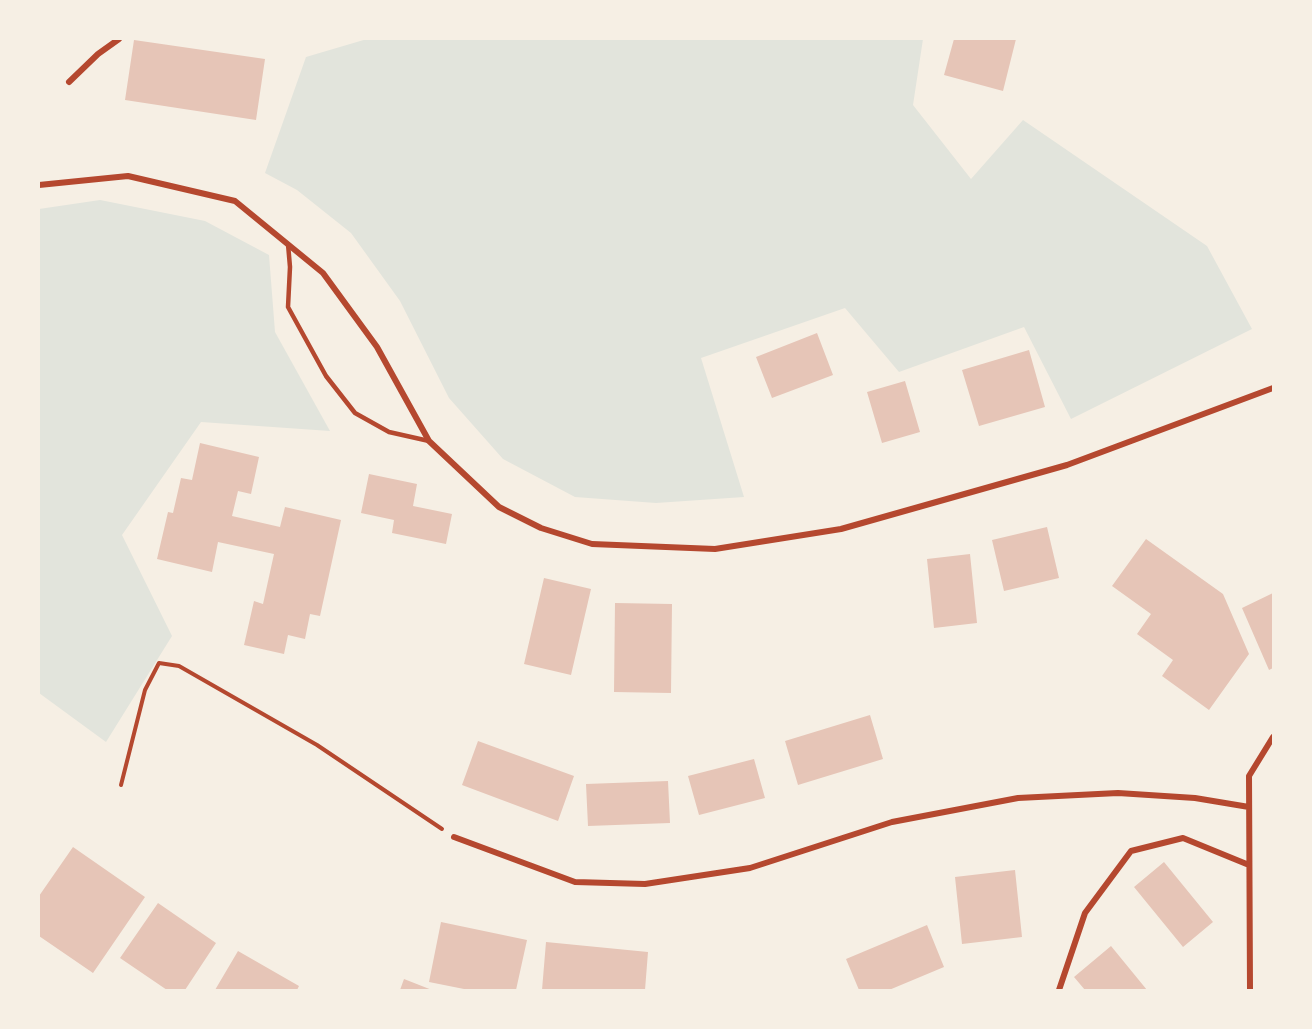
<!DOCTYPE html>
<style>
body{margin:0}
#map{position:relative;width:1312px;height:1029px;overflow:hidden;background:#f6efe4;font-family:Georgia,serif}
canvas{display:block}
.frame{position:absolute;inset:0;border:40px solid #f6efe4;pointer-events:none}
</style>
<div id="map">
<canvas width="1312" height="1029"></canvas>
<div class="frame"></div>
</div>
<script>
const g = document.querySelector('canvas').getContext('2d');
g.lineJoin = 'round';
function fillPath(path, color) { g.fillStyle = color; g.fill(path, 'evenodd'); }
function trace(path, color, width, dash) { g.strokeStyle = color; g.lineWidth = width; g.lineCap = dash ? 'butt' : 'round'; g.setLineDash(dash || []); g.stroke(path); }
const green = new Path2D(`
 M 367,39 L 923,39 L 913,105 L 971,179 L 1023,120 L 1207,246 L 1252,329 L 1071,419 L 1024,327 L 899,372 L 845,308 L 701,358 L 744,497 L 656,503 L 575,497 L 503,459 L 449,398 L 400,301 L 351,233 L 297,190 L 265,173 L 306,57 Z
 M 100,200 L 205,221 L 269,255 L 275,332 L 330,431 L 201,422 L 122,535 L 172,636 L 106,742 L 39,693 L 39,209 Z`);
const building = new Path2D(`
 M 954,39 L 1016,39 L 1003,91 L 944,75 Z
 M 134,40 L 265,59 L 256,120 L 125,100 Z
 M 817,333 L 833,375 L 772,398 L 756,357 Z
 M 1029,350 L 1045,407 L 979,426 L 962,370 Z
 M 905,381 L 920,432 L 882,443 L 867,392 Z
 M 200,443 L 259,457 L 251,494 L 238,491 L 232,516 L 280,527 L 285,507 L 341,520 L 320,616 L 310,614 L 305,639 L 288,635 L 284,654 L 244,645 L 254,601 L 263,604 L 274,554 L 218,542 L 212,572 L 157,559 L 168,512 L 173,513 L 181,478 L 192,480 Z
 M 369,474 L 417,484 L 413,506 L 452,514 L 446,544 L 392,533 L 394,520 L 361,513 Z
 M 1047,527 L 1059,578 L 1004,591 L 992,540 Z
 M 1146,539 L 1223,594 L 1249,654 L 1209,710 L 1162,676 L 1173,660 L 1137,634 L 1151,614 L 1112,586 Z
 M 970,554 L 977,623 L 934,628 L 927,559 Z
 M 544,578 L 591,589 L 571,675 L 524,664 Z
 M 1273,593 L 1273,668 L 1269,670 L 1242,608 Z
 M 615,603 L 672,604 L 671,693 L 614,692 Z
 M 870,715 L 883,759 L 798,785 L 785,741 Z
 M 478,741 L 574,776 L 558,821 L 462,785 Z
 M 754,759 L 765,798 L 699,815 L 688,776 Z
 M 668,781 L 670,823 L 588,826 L 586,784 Z
 M 73,847 L 145,897 L 93,973 L 39,936 L 39,896 Z
 M 1164,862 L 1213,922 L 1183,947 L 1134,887 Z
 M 1015,870 L 1022,937 L 962,944 L 955,877 Z
 M 158,903 L 216,943 L 185,990 L 167,990 L 120,958 Z
 M 441,922 L 527,940 L 516,990 L 469,990 L 429,982 Z
 M 927,925 L 944,967 L 889,990 L 859,990 L 846,959 Z
 M 546,942 L 648,952 L 645,990 L 542,990 Z
 M 1111,946 L 1147,990 L 1085,990 L 1074,977 Z
 M 238,951 L 299,986 L 297,990 L 215,990 Z
 M 404,979 L 432,990 L 400,990 Z`);
const path = new Path2D(`
 M 121,785 L 145,690 L 159,663 L 179,666 L 317,745 L 442,829`);
const service = new Path2D(`
 M 288,244 L 290,267 L 288,307 L 326,376 L 355,413 L 389,432 L 429,441`);
const minor = new Path2D(`
 M 69,82 L 98,54 L 119,39
 M 39,185 L 128,176 L 235,201 L 323,273 L 377,347 L 429,441 L 499,507 L 541,528 L 592,544 L 715,549 L 841,529 L 1067,465 L 1273,388
 M 454,837 L 575,882 L 645,884 L 750,868 L 892,822 L 1018,798 L 1118,793 L 1195,798 L 1249,807
 M 1059,990 L 1085,913 L 1131,851 L 1183,838 L 1249,865
 M 1250,990 L 1249,776 L 1273,737`);
fillPath(green, '#e2e4dc');
fillPath(building, '#e6c5b7');
trace(path, '#b5482f', 4);
trace(service, '#b5482f', 4.5);
trace(minor, '#b5482f', 6);
</script>
